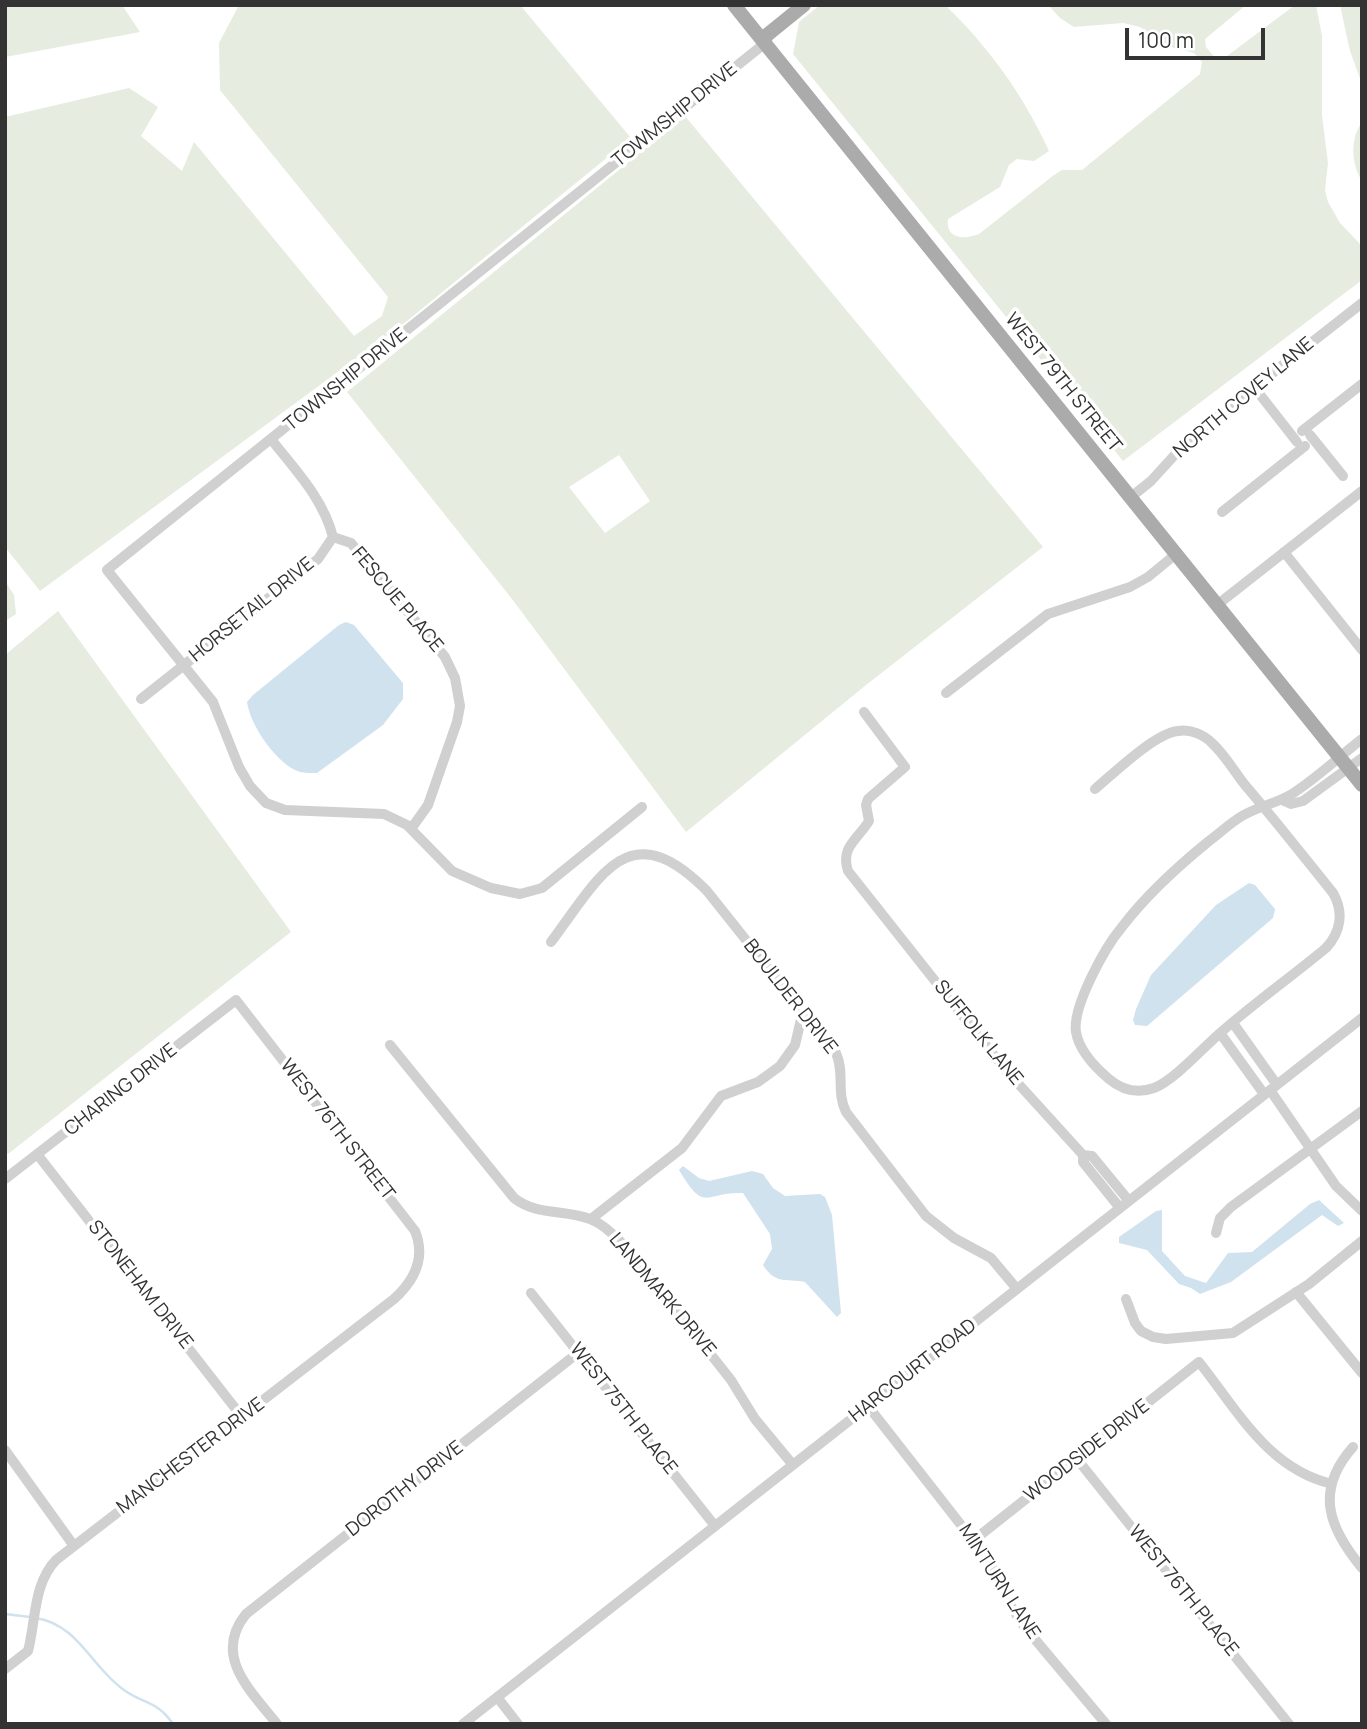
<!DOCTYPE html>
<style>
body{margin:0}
#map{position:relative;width:1367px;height:1729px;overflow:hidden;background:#fff;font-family:Manrope,sans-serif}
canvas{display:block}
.frame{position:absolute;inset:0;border:7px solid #333;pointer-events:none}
.scale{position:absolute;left:1125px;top:28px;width:140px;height:32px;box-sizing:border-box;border:4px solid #333;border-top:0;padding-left:9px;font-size:21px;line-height:24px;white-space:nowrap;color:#333;-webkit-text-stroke:5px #fff;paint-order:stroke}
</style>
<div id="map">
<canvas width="1367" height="1729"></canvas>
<div class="frame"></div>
<div class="scale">100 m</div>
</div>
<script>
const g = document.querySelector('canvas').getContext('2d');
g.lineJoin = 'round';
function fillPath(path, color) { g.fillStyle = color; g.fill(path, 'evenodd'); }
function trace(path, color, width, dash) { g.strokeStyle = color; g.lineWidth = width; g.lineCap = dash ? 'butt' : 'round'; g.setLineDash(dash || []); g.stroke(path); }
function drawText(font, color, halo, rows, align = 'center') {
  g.font = font + ' Manrope,sans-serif'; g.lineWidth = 7; g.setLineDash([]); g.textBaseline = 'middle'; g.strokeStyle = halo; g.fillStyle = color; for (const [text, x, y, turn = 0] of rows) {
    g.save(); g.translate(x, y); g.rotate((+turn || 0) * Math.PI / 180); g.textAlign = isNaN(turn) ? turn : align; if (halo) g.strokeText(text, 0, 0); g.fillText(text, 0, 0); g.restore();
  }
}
const green = new Path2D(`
 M 5,5 L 122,5 L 140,32 L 5,57 Z
 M 239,5 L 520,5 L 631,138 L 407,321 L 40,591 L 5,547 L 5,117 L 129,88 L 158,107 L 141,136 L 182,171 L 194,142 L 354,336 L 382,316 L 388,297 L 220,90 L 219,43 Z
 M 820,5 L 945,5 C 989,47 1024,96 1049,151 L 1034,161 L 1017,159 L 1009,165 L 1000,187 L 948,219 C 945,239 965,240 979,234 L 1054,175 L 1062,170 L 1082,170 L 1200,74 L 1202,62 L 1194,53 L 1171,47 L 1140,27 L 1123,23 L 1074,27 L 1060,18 L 1048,5 L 1246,5 L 1205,39 L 1206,47 L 1216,59 L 1223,59 L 1295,5 L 1316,5 L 1322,36 L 1322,115 L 1328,163 L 1325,190 L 1328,202 L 1340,223 L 1362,246 L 1362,280 L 1123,461 L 793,54 L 799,22 Z
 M 1340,5 L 1362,5 L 1362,84 L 1350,51 Z
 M 685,116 L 1043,547 L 866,685 L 686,832 L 512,599 L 347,392 ZM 619,455 L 650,501 L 605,533 L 569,487 Z
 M 1362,122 L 1362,181 C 1351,163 1350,139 1362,122 Z
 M 5,581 L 14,595 L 16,614 L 5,621 Z
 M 58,611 L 291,932 L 8,1154 L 5,1151 L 5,655 Z`);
const water = new Path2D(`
 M 346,622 L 354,625 L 403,683 L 403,699 L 383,725 L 317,773 C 311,773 305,773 300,772 C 277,765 250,725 247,702 L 253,695 L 339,625 Z
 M 1249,883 L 1255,885 L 1275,909 L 1273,918 L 1147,1026 L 1135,1025 L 1133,1020 L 1136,1009 L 1151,975 L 1216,905 Z
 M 683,1166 L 699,1178 L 709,1181 L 752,1171 L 763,1174 L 773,1188 L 785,1196 L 820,1194 L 825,1197 L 832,1215 L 841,1313 L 837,1317 L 805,1282 C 785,1278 776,1285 763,1265 L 772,1249 L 770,1234 L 743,1193 C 704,1191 706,1215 679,1170 Z
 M 1319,1200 L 1344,1223 L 1338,1226 L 1322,1215 L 1231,1282 L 1200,1294 L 1191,1288 L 1179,1284 L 1147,1250 L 1119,1243 L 1119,1237 L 1156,1211 L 1162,1210 L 1162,1251 L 1185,1276 L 1206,1283 L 1228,1253 L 1252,1252 L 1310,1204 Z`);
const stream = new Path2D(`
 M 5,1614 L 30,1617
 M 36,1618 C 79,1625 91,1667 124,1690 C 143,1704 158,1701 173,1724`);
const minor = new Path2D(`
 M 1254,387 L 1297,442
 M 1302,431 L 1362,384
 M 1310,435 L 1343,476
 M 1131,497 L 1151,481 L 1191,437 L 1362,303
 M 1222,512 L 1305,446
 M 333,537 L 351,543 L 445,657 L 455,678 L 460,706 L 457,722 L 428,805 L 411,829
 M 1284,552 L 1362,650
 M 1217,605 L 1362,491
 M 946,693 L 1048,614 L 1130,587 L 1148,577 L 1176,554
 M 141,699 L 318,559 L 333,537 C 323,498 295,470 271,439
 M 864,712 L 905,767 L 868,799 L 866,805 L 869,821 C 858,839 840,847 848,871 L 1004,1068 L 1083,1155 L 1092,1156 L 1129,1201
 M 1095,789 C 1113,774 1155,733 1178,731 C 1190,729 1203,734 1212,743 C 1225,755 1234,771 1245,785 C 1275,820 1304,857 1333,893 C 1344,912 1341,932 1326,948 C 1291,977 1253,1004 1219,1034 C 1202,1049 1173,1081 1154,1088 C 1137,1094 1122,1090 1109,1079 C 1096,1068 1079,1050 1076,1032 C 1072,1007 1105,947 1122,927 C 1147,894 1177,867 1209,841 C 1220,833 1230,823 1242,816 C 1259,806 1279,803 1295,792 C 1319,776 1340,756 1362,739
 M 1282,800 L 1291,804 L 1303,801 L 1362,758
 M 642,807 L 542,888 L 520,894 L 491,888 L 452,871 L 407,825 L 384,814 L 285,810 L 266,803 L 250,786 L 239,767 L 213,702 L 107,570 L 759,48 L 764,41
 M 551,942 C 600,877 628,811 707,891 L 836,1053 C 845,1073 836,1092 846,1112 L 926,1216 L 954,1238 L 991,1258 L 1017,1289
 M 1233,1023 L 1277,1085
 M 1220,1033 L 1264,1094
 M 390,1045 L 514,1198 C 537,1216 564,1209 590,1219 C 604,1224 614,1236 625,1246 L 731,1380 L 755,1419 L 793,1465
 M 1270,1090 L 1336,1186 L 1362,1211
 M 37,1154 L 242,1417
 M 1083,1155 L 1083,1162 L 1120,1208
 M 5,1179 L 236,1000 L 415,1231 C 426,1258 415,1280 394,1299 L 56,1560 C 33,1584 36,1621 28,1651 L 5,1669
 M 591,1219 L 682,1148 L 721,1096 L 758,1082 L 780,1066 L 795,1045 L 803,1011
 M 1216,1233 L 1220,1218 L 1231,1207 L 1362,1111
 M 1296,1292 L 1362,1373
 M 531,1293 L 715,1526
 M 1126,1299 L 1135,1323 L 1141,1331 L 1153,1337 L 1166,1339 L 1233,1333 L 1309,1284 L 1362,1241
 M 868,1406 L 990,1562 L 1012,1608 L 1023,1625 L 1106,1724
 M 1353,1447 C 1314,1491 1329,1528 1362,1568
 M 5,1450 L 74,1546
 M 1077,1459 L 1289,1724
 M 974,1540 L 1199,1362 C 1238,1411 1268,1469 1332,1484
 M 497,1697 L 518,1724
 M 277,1724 C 251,1691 212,1656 246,1614 L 579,1352
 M 463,1724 L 1362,1018`);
const major = new Path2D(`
 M 734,5 L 1362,785
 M 764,41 L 767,35 L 804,5`);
const streetNames = [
 ["TOWMSHIP DRIVE",675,115,-39],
 ["TOWNSHIP DRIVE",346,380,-39],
 ["WEST 79TH STREET",1063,383,51],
 ["NORTH COVEY LANE",1244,398,-40],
 ["FESCUE PLACE",397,600,50],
 ["HORSETAIL DRIVE",252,610,-39],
 ["BOULDER DRIVE",790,997,52],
 ["SUFFOLK LANE",978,1033,51],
 ["CHARING DRIVE",121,1090,-38],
 ["WEST 76TH STREET",337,1130,52],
 ["STONEHAM DRIVE",140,1285,52],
 ["LANDMARK DRIVE",662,1295,50],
 ["HARCOURT ROAD",913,1371,-38],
 ["WEST 75TH PLACE",623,1409,52],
 ["WOODSIDE DRIVE",1087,1451,-38],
 ["MANCHESTER DRIVE",191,1456,-37],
 ["DOROTHY DRIVE",405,1489,-38],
 ["MINTURN LANE",999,1582,57],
 ["WEST 76TH PLACE",1183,1591,51]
];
fillPath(green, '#e6ecdf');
fillPath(water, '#cfe2ee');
trace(stream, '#cfe2ee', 2.5);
trace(minor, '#d0d0d0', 10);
trace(major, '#ababab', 14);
drawText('19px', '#333', '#fff', streetNames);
</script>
